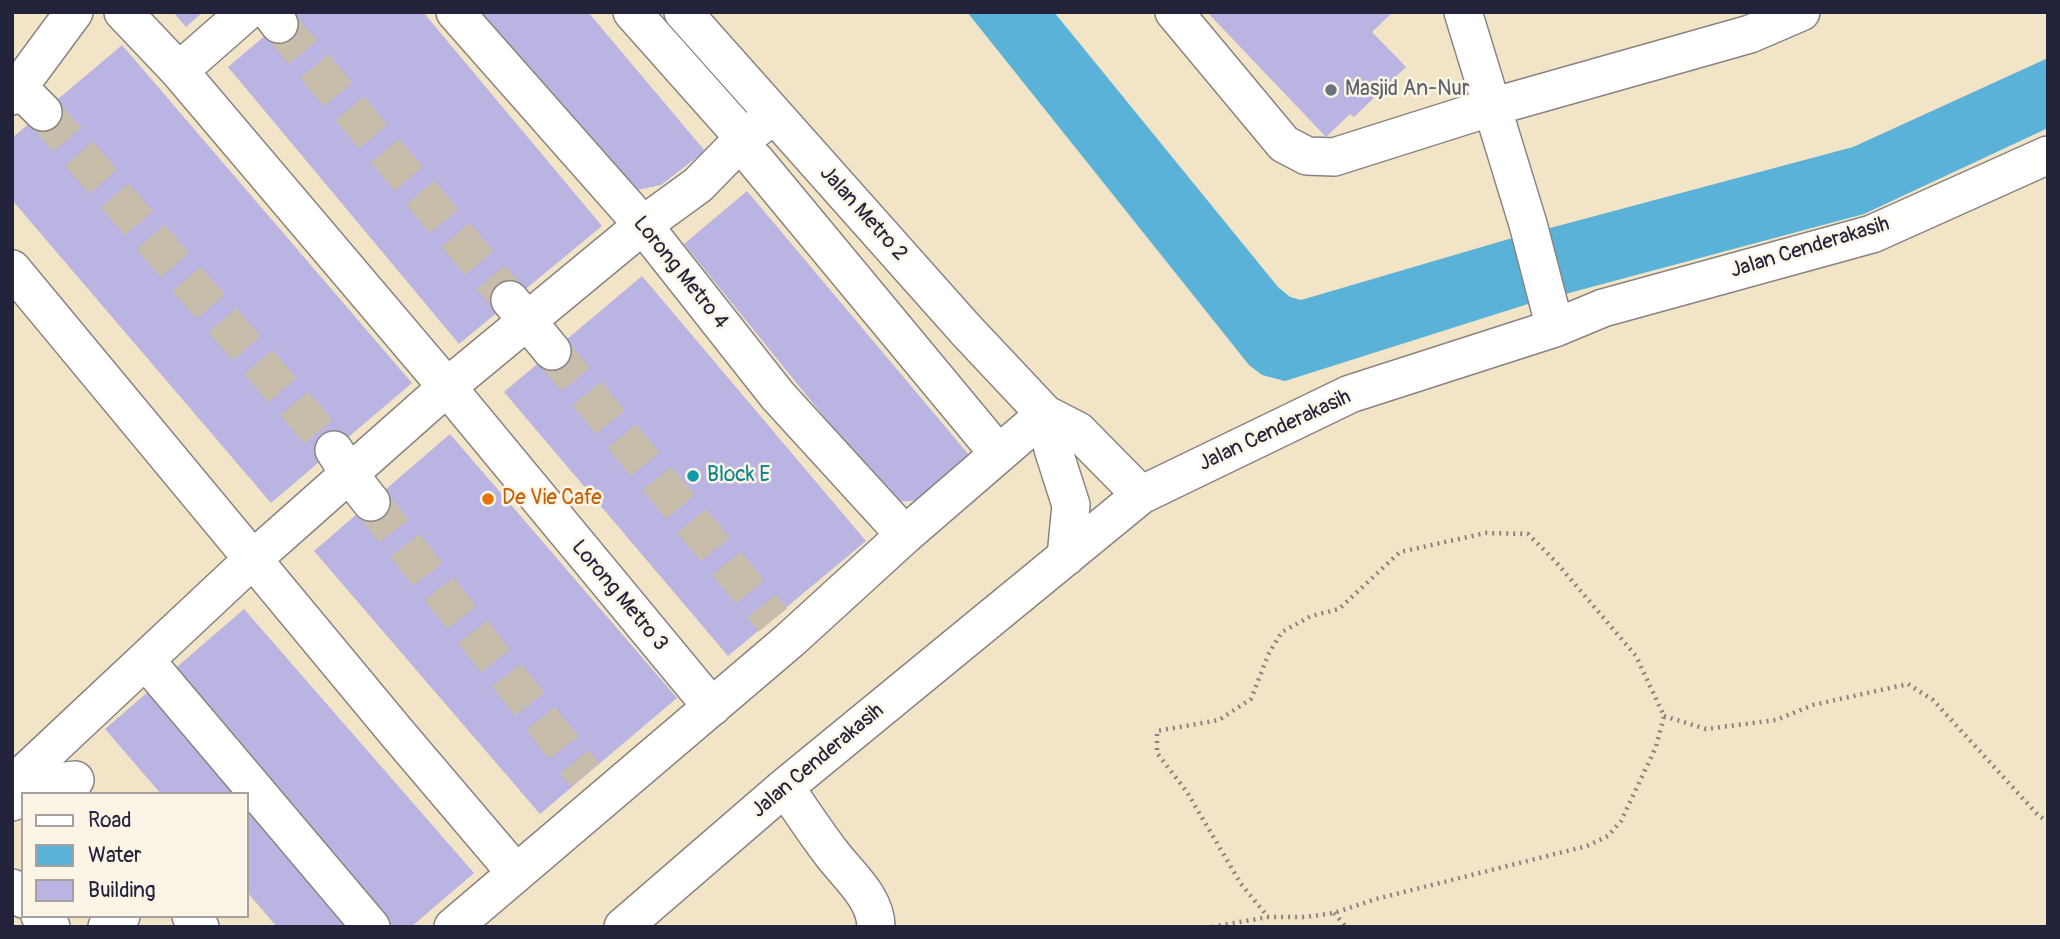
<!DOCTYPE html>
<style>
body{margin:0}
#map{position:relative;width:2060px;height:939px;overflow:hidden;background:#f2e4c7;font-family:Pangolin,sans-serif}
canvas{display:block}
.frame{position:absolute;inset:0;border:14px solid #22223b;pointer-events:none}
.legend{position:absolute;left:21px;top:792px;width:228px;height:126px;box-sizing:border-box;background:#fcf5e5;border:2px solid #a5a1a1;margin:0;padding:9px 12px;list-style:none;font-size:21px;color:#22223b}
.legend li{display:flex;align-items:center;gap:14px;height:35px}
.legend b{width:35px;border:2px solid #a5a1a1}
</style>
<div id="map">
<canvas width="2060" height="939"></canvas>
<div class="frame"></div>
<ul class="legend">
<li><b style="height:9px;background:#fff"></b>Road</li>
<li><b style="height:19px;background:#5bb2d8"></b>Water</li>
<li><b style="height:19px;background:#bab4e2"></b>Building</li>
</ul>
</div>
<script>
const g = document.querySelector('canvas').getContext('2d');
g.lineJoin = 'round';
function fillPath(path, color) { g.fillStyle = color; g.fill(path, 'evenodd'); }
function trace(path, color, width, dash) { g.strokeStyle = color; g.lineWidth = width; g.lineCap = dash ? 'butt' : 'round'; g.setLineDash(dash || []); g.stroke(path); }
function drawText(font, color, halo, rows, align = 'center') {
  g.font = font + ' Pangolin,sans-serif'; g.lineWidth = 5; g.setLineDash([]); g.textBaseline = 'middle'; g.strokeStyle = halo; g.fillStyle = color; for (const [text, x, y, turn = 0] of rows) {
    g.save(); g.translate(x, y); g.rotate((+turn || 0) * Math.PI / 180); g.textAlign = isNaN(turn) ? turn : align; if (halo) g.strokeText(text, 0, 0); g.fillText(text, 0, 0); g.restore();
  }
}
const water = new Path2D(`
 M 967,12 L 1054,12 L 1278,287 L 1290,297 L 1301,300 L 1509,239 L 1853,147 L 2048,58 L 2048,128 L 1864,214 L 1528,304 L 1285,381 L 1262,375 L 1249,365 Z`);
const building = new Path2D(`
 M 173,12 L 203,12 L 186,27 Z
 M 293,12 L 423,12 L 602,226 L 459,344 L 228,67 Z
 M 472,12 L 588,12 L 705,151 L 661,185 L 627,192 Z
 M 1207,12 L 1393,12 L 1372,32 L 1406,67 L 1354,117 L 1350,114 L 1326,137 Z
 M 122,45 L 412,383 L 271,503 L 12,200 L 12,138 Z
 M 747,191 L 974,461 L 925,500 L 893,502 L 684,244 Z
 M 642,276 L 866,541 L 728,656 L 504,392 Z
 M 450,434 L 677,698 L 540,814 L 314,551 Z
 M 244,609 L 474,873 L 411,927 L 277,927 L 247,892 L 247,794 L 161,794 L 105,729 Z`);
const minorTunnel = new Path2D(`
 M 279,24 L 510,300
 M 43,112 L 334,450
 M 552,351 L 773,620
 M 371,502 L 585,775`);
const path = new Path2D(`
 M 1664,716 L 1706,729 L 1776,720 L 1813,705 L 1908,684 L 1933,700 L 2038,815 L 2048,822
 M 1334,913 L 1346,927
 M 1212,927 L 1268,917 L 1306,917 L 1334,913 L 1376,899 L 1587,846 L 1608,836 L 1621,821 L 1656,747 L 1664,716 L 1636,656 L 1556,562 L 1528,534 L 1486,533 L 1400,552 L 1339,609 L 1311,616 L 1282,632 L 1269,653 L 1251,699 L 1219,720 L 1157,731 L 1157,753 L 1187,792 L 1241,884 L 1268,917`);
const minor = new Path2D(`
 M 123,12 L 179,71 L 447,387 L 712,707
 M 270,12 L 279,24
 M 455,12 L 643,225 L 778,396 L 905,535
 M 632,12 L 744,138
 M 683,12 L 966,330 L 1045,414 L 1078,431 L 1141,495
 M 1174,12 L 1284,144 L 1307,156 L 1334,157 L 1492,107 L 1750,34 L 1801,12
 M 1463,12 L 1528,224 L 1555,328
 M 179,71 L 246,12
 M 19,88 L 43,112
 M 12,96 L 74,12
 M 755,160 L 998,453
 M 12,269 L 397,733 L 516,873
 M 510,300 L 552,351
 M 1045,414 L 1053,449 L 1071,505 L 1066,557
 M 334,450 L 349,474 L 371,502
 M 146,661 L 371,927
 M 12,785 L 253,559 L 447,387 L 643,225 L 698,185 L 744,138 L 774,115
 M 785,787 C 800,809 815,832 832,854 C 848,875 876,898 876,927
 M 12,802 L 31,785 L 75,780
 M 12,888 L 23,899
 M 40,916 L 51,927
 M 191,916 L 200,927
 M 107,927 L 121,916
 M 453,927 L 790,640 L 905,535 L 1045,414
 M 623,927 L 785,787 L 1141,495 L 1350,394 L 1555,328 L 1603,308 L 1872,234 L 2048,155`);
const markers = [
 [1331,90,7,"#6b7280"],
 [693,476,7,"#0f9aa8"],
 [488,499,7,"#e8710a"]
];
const worshipNames = [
 ["Masjid An-Nur",1345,90]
];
const streetNames = [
 ["Jalan Metro 2",863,214,48],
 ["Jalan Cenderakasih",1810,248,-17],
 ["Lorong Metro 4",680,273,51],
 ["Jalan Cenderakasih",1275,431,-25],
 ["Lorong Metro 3",619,596,50],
 ["Jalan Cenderakasih",818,761,-40]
];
const cultureNames = [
 ["Block E",707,476]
];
const foodNames = [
 ["De Vie Cafe",502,499]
];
fillPath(water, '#5bb2d8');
fillPath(building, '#bab4e2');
trace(minorTunnel, '#c8bdab', 37, [37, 18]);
trace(minor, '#8a8381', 40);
trace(path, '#8a8381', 4.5, [2, 5]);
trace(minor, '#fff', 37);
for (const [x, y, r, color] of markers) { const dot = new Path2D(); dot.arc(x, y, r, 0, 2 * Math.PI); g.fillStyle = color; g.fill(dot); trace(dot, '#fcf5e5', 2.5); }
drawText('21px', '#5b616d', '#fcf5e5', worshipNames, 'left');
drawText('21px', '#22223b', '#fcf5e5', streetNames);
drawText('21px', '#0d838f', '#fcf5e5', cultureNames, 'left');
drawText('21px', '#c56008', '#fcf5e5', foodNames, 'left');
</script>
